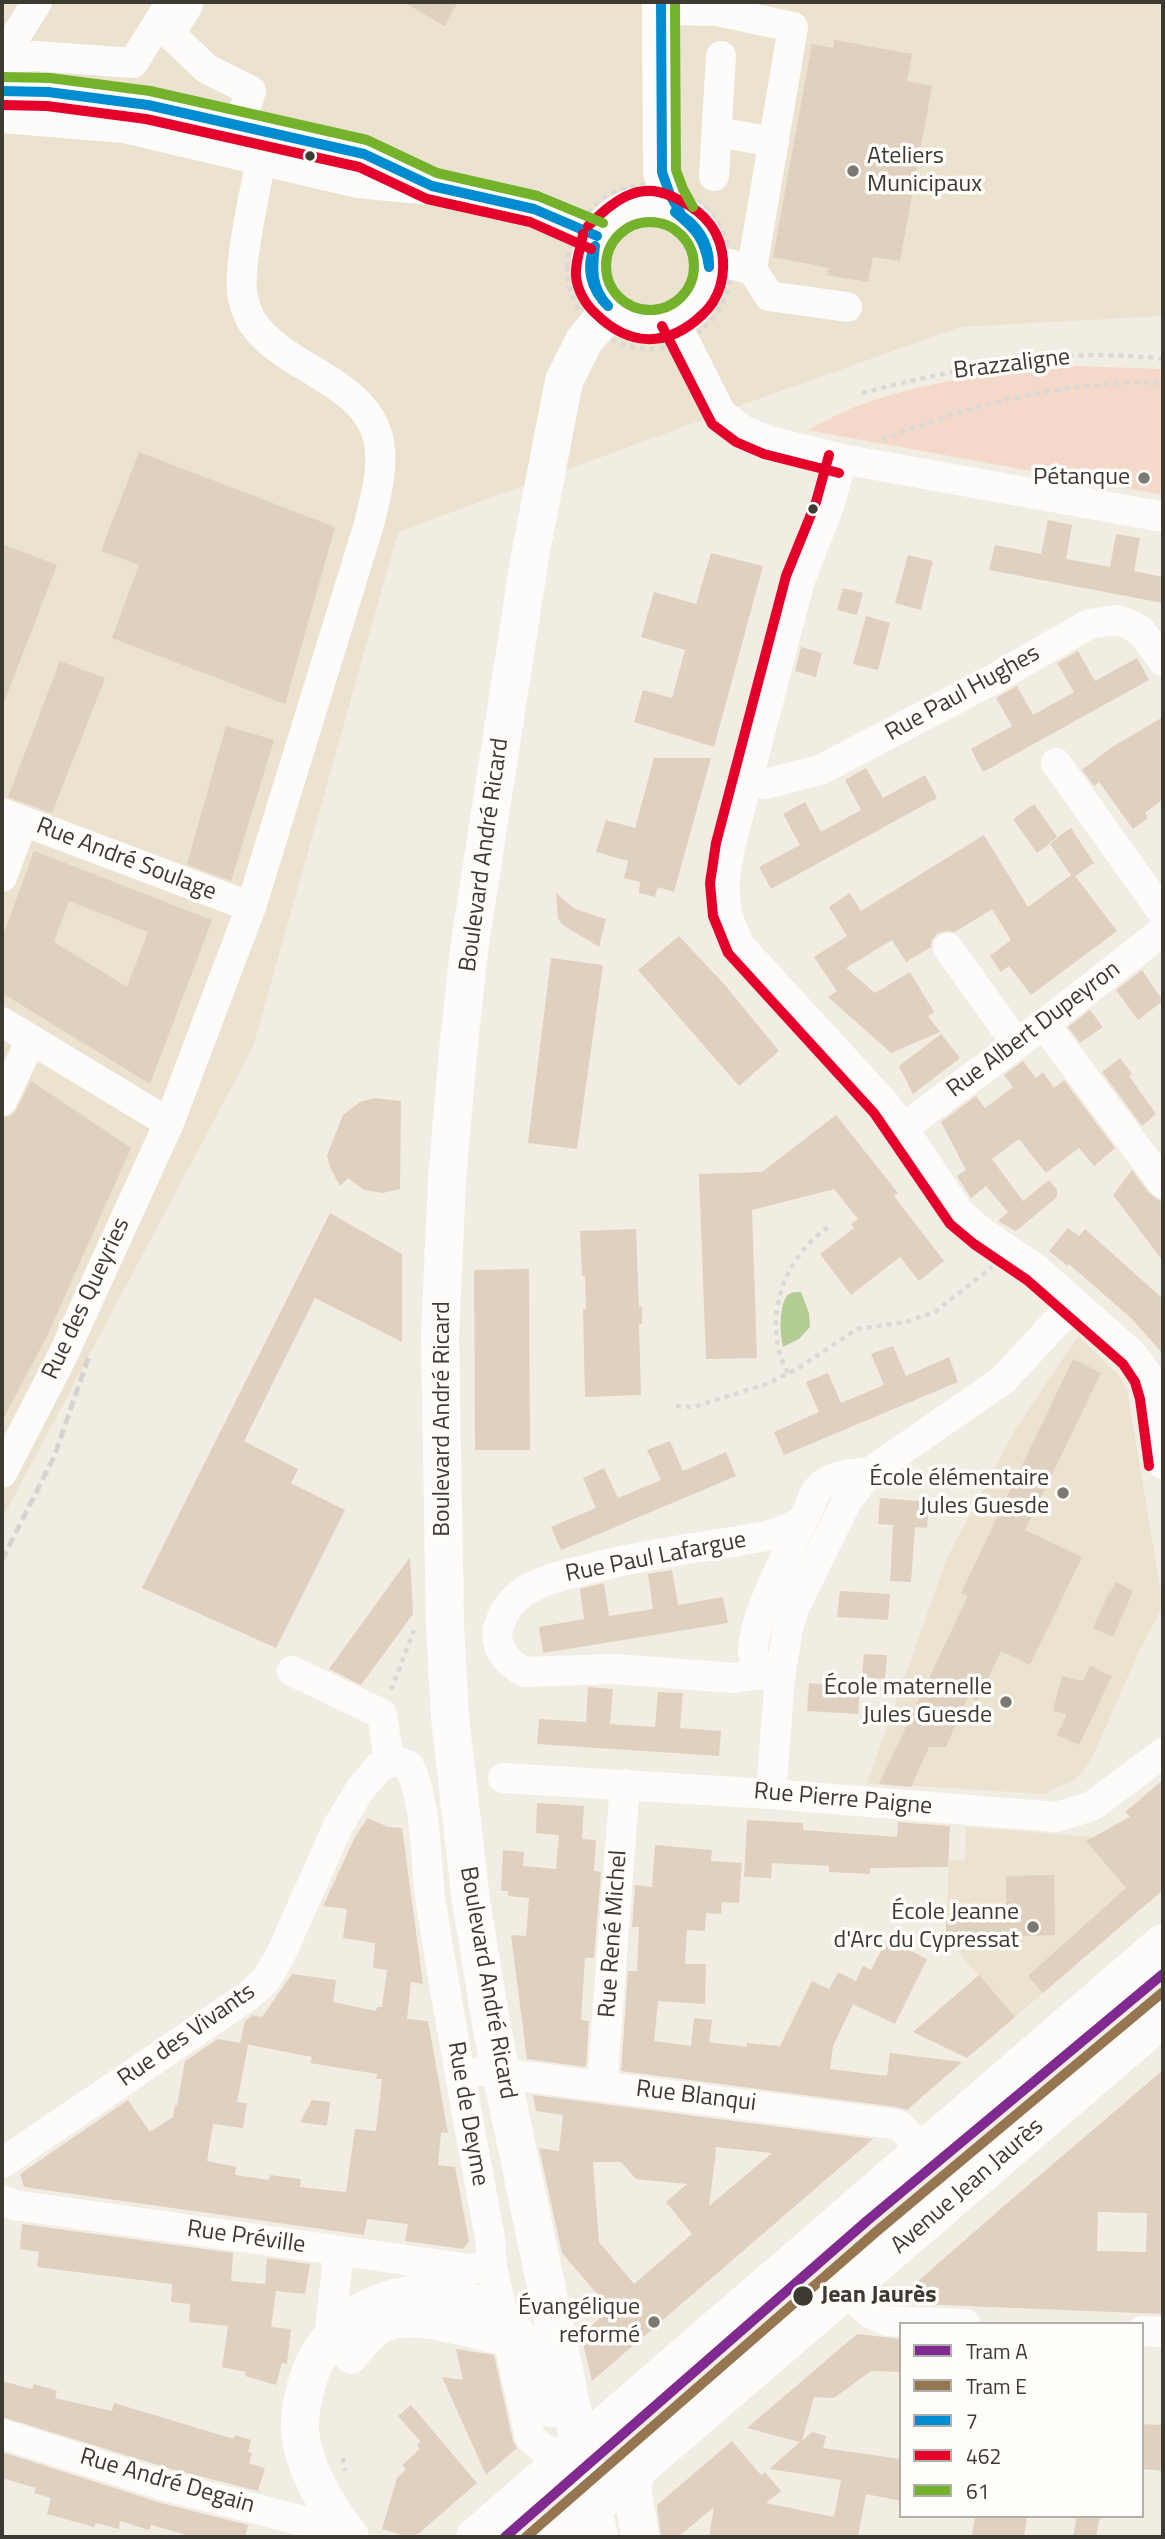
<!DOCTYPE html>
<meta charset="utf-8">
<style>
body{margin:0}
#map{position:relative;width:1165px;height:2539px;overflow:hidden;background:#f2ede2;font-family:"Titillium Web",sans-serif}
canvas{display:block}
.frame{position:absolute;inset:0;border:4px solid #3d3a32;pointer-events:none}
.legend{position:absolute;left:899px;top:2322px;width:245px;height:196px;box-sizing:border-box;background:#fffdf9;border:2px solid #b1afa9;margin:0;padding:9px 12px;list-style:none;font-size:21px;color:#3d3a32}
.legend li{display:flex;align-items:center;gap:14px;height:35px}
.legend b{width:35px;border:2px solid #b1afa9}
</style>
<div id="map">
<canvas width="1165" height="2539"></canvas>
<div class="frame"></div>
<ul class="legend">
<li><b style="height:9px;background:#802990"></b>Tram A</li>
<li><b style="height:9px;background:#967651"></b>Tram E</li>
<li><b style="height:9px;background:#008cd0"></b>7</li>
<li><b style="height:9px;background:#e4002b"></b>462</li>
<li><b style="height:9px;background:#73b22a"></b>61</li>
</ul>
</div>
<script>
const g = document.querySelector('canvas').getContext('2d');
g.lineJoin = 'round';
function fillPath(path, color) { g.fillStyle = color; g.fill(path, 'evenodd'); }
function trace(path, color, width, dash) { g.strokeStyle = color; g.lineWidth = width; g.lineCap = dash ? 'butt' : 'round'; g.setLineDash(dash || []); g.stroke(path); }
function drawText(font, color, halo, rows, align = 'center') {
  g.font = font + ' "Titillium Web",sans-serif'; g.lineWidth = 7; g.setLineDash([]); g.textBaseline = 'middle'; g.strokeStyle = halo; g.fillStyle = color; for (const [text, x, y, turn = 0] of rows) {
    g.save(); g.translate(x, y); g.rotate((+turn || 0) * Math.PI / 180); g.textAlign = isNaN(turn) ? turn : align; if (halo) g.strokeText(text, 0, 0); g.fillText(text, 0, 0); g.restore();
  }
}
const built = new Path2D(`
 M 2,2 L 1163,2 L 1163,316 L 960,327 L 764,397 L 398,532 L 253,1047 L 2,1519 Z
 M 1078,1336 L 1117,1373 L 1127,1389 L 1163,1606 L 1138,1653 L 1095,1752 L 1087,1766 L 1074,1780 L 1044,1794 L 867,1783 L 947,1558 L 1016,1428 Z
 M 1118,1823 L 1163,1875 L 1163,1890 L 1015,2017 L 946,1938 L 949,1860 L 965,1861 L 966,1827 L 1094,1837 Z`);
const green = new Path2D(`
 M 1076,366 L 1163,369 L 1163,495 L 807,430 C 824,422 842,411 860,405 C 930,380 1003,371 1076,366 Z`);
const water = new Path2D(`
 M 801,1292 L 809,1313 L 810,1327 L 799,1339 L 783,1347 C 780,1336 778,1302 789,1294 C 792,1292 797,1292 801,1292 Z`);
const building = new Path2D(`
 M 404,2 L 458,2 L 444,26 Z
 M 835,40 L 912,54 L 907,81 L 932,86 L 900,261 L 873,257 L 868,282 L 827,275 L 829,268 L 773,257 L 812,44 L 833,48 Z
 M 139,452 L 335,527 L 285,704 L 112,638 L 139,565 L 101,551 Z
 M 1048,520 L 1072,525 L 1066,559 L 1110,567 L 1116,534 L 1140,538 L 1134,571 L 1163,577 L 1163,603 L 989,570 L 995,545 L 1041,554 Z
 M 2,544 L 57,565 L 3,705 L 2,705 Z
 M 711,553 L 763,566 L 714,747 L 634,722 L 643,690 L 672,698 L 685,650 L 641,637 L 654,592 L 696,604 Z
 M 908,555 L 933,561 L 921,610 L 895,603 Z
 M 843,588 L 863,593 L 857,615 L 837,610 Z
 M 866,616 L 890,623 L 878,670 L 853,664 Z
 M 801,647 L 822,653 L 816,677 L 795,671 Z
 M 1078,651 L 1095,681 L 1137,658 L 1149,680 L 983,772 L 971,749 L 1012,726 L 996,698 L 1017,686 L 1033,715 L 1074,692 L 1057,663 Z
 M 60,661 L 105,678 L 52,813 L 8,797 Z
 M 1163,717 L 1163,799 L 1145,813 L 1148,818 L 1133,829 L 1099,782 L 1094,786 L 1082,770 L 1112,747 Z
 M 226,726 L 274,740 L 231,881 L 187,864 Z
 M 654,758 L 711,758 L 674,892 L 658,887 L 655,897 L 639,893 L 640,882 L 624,878 L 628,861 L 596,852 L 606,820 L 635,828 Z
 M 866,768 L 883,798 L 925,775 L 937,798 L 771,889 L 759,867 L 800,845 L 783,814 L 805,802 L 821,832 L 861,810 L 845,780 Z
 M 1034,804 L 1058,838 L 1037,853 L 1013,819 Z
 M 1071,828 L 1094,863 L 1075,876 L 1117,931 L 1031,995 L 1009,966 L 1001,972 L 990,956 L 1011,940 L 992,909 L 955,932 L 947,931 L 938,933 L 932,940 L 931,947 L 906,962 L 892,940 L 846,968 L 875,993 L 910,972 L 934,1012 L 928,1016 L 940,1032 L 891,1053 L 828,997 L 837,991 L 814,957 L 847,936 L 829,907 L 850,893 L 861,911 L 984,835 L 1028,907 L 1071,875 L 1049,843 Z
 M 34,851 L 212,920 L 150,1084 L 2,993 L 2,938 ZM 69,901 L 148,932 L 127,987 L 54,942 Z
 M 556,893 L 575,909 L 606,919 L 599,947 L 563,925 L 558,919 Z
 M 679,936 L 724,984 L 779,1051 L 739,1086 L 638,970 Z
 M 551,958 L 603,965 L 577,1149 L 528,1143 Z
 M 1142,970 L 1163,1001 L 1138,1020 L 1116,990 Z
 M 1090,1010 L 1103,1027 L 1080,1043 L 1068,1027 Z
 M 941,1034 L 960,1058 L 913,1094 L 899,1066 Z
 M 1120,1058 L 1132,1074 L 1129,1076 L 1156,1114 L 1142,1126 L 1102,1072 Z
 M 1023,1061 L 1036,1078 L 1043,1072 L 1054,1088 L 1064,1080 L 1115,1148 L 1094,1166 L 1079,1148 L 1046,1173 L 1019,1139 L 992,1159 L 1023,1201 L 1049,1180 L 1057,1190 L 1057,1197 L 1016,1231 L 998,1221 L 1008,1212 L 986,1186 L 971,1198 L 957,1176 L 966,1170 L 941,1122 L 976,1096 L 985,1108 L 1013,1087 L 1004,1075 Z
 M 31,1081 L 131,1148 L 47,1336 L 2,1421 L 2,1118 L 11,1116 L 17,1109 Z
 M 374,1098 L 401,1101 L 400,1189 L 383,1193 L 364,1190 L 348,1178 L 340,1186 L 330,1167 L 327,1155 L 343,1115 L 360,1102 Z
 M 836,1115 L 898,1193 L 894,1196 L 944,1261 L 919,1281 L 900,1257 L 851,1295 L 820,1254 L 854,1228 L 851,1224 L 858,1219 L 834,1189 L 752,1210 L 757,1358 L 706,1359 L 699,1174 L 762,1172 Z
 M 1132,1170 L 1149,1193 L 1163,1203 L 1163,1261 L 1113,1195 Z
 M 330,1213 L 402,1254 L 402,1342 L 315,1298 L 244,1441 L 298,1469 L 291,1483 L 345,1510 L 276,1648 L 142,1588 Z
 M 1068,1228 L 1079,1236 L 1085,1229 L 1163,1299 L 1163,1354 L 1131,1318 L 1069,1264 L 1068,1266 L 1049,1251 Z
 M 636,1229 L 639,1307 L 642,1307 L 642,1324 L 639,1324 L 641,1395 L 585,1397 L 583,1309 L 586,1309 L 585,1276 L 582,1276 L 580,1231 Z
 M 529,1269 L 530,1450 L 475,1450 L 474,1270 Z
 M 893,1346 L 906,1376 L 949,1357 L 958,1382 L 784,1455 L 774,1432 L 819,1412 L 806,1382 L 828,1373 L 841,1403 L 884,1385 L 871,1354 Z
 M 1073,1359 L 1101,1373 L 1025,1530 L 1082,1557 L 1030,1665 L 1001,1651 L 977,1701 L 968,1696 L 946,1747 L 929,1747 L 911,1787 L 879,1784 L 968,1596 L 961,1593 Z
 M 670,1441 L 683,1471 L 726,1452 L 736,1476 L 561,1550 L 551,1527 L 596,1508 L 583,1478 L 604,1468 L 618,1498 L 661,1480 L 647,1450 Z
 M 880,1498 L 929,1502 L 927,1528 L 915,1527 L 911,1582 L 890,1581 L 893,1525 L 878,1524 Z
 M 410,1557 L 413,1614 L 361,1685 L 329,1669 Z
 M 672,1570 L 678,1605 L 723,1597 L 728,1623 L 543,1653 L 539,1627 L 584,1619 L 580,1589 L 604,1583 L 609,1616 L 653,1609 L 648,1574 Z
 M 1116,1582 L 1133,1591 L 1113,1637 L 1093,1628 L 1109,1592 L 1110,1593 Z
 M 840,1591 L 890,1594 L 888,1620 L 837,1617 Z
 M 864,1654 L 887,1655 L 885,1679 L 862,1677 Z
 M 1090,1666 L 1112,1676 L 1079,1745 L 1057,1735 L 1067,1714 L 1053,1711 L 1062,1676 L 1083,1681 Z
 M 809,1683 L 860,1687 L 858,1714 L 807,1711 Z
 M 588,1687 L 613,1689 L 610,1724 L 655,1727 L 658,1692 L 683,1693 L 680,1728 L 721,1731 L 719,1756 L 537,1744 L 539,1719 L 586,1722 Z
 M 1163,1780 L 1163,1890 L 1043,1993 L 1028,1976 L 1126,1888 L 1086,1841 L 1130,1817 L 1125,1812 Z
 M 537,1803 L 584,1806 L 582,1839 L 596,1840 L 594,1871 L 601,1872 L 594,1958 L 585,1958 L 581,2020 L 589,2021 L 586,2067 L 527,2059 L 511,1935 L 526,1936 L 529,1898 L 508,1896 L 508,1891 L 501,1891 L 503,1850 L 524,1852 L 523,1866 L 556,1869 L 559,1835 L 536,1833 Z
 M 368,1818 L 388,1827 L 402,1828 L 423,1984 L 411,1982 L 407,2019 L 428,2021 L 448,2133 L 441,2132 L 438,2165 L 455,2167 L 469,2241 L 463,2249 L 405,2241 L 408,2224 L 367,2219 L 364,2235 L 24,2187 L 20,2174 L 128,2100 L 150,2132 L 173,2117 L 175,2105 L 177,2106 L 185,2061 L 218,2039 L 240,2043 L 245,2021 L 253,2015 L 262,2017 L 292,1974 L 336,1980 L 333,2002 L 376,2011 L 377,2007 L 382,2007 L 387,1970 L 373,1968 L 375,1943 L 343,1938 L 347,1909 L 323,1906 L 356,1835 ZM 245,2044 L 312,2057 L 310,2063 L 377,2074 L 376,2079 L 382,2079 L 376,2131 L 355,2129 L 346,2192 L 300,2187 L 301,2179 L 270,2175 L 269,2180 L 235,2175 L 236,2167 L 207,2161 L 213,2124 L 243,2128 L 247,2103 L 237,2102 L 248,2045 Z
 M 747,1820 L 803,1823 L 803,1830 L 897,1837 L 898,1822 L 950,1826 L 948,1867 L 870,1868 L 870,1874 L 829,1872 L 829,1866 L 772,1863 L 771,1878 L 744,1877 Z
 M 655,1845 L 712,1850 L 711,1861 L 742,1863 L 739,1903 L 722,1902 L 721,1914 L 706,1913 L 705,1931 L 687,1930 L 685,1964 L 706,1964 L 705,2004 L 658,2001 L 654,2041 L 691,2046 L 694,2018 L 712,2020 L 709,2042 L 747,2047 L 747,2043 L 780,2046 L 812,1981 L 829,1989 L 838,1972 L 856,1981 L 863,1966 L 871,1970 L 887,1939 L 927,1959 L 895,2024 L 853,2004 L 833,2046 L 830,2069 L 887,2076 L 890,2053 L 962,2062 L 907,2110 L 896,2107 L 621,2071 L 628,1971 L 637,1971 L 639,1927 L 632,1927 L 635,1885 L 652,1887 Z
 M 1054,1875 L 1055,1935 L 946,1938 L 946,1917 L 1006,1916 L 1006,1876 Z
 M 979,1975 L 1015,2017 L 967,2058 L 913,2032 Z
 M 1163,2070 L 1163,2314 L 893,2303 L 1005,2205 ZM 1098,2212 L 1147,2213 L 1146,2252 L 1097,2251 Z
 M 533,2096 L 533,2095 L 873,2139 L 592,2381 L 581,2335 L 610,2309 L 562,2253 L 539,2148 L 559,2151 L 563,2115 L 536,2111 ZM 716,2147 L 772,2153 L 709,2206 L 715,2160 ZM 593,2162 L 621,2162 L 636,2179 L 687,2184 L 666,2202 L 692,2234 L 634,2284 L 599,2242 Z
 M 312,2100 L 330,2102 L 327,2126 L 300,2122 Z
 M 22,2224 L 233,2253 L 231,2281 L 265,2284 L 267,2258 L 310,2264 L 305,2294 L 276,2291 L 271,2327 L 291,2329 L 287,2364 L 282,2363 L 276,2385 L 245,2376 L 246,2372 L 222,2367 L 228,2326 L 189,2322 L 190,2304 L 171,2302 L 172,2284 L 37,2267 L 39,2252 L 20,2249 Z
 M 857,2334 L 901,2339 L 901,2372 L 871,2371 L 834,2398 L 814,2397 L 802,2441 L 812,2432 L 826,2436 L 823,2448 L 901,2459 L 901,2501 L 866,2494 L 858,2537 L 709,2537 L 714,2507 L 678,2537 L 661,2536 L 657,2505 L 732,2441 L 761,2475 L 765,2472 L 781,2491 L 766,2503 L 834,2517 L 841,2480 L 769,2469 L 800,2442 L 747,2428 Z
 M 456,2349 L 494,2355 L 513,2441 L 517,2448 L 486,2475 L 442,2377 L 463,2380 Z
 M 2,2381 L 32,2389 L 34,2384 L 57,2391 L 55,2398 L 112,2411 L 114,2403 L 234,2439 L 235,2435 L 251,2440 L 248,2452 L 252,2453 L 249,2463 L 265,2468 L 258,2491 L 171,2469 L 2,2417 Z
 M 411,2405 L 477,2483 L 418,2534 L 406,2536 L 382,2529 L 397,2478 L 406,2469 L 402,2465 L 420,2449 L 417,2445 L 420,2441 L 398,2416 Z
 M 1142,2424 L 1163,2425 L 1163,2471 L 1142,2469 Z
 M 2,2452 L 161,2503 L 248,2525 L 245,2537 L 182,2537 L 183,2534 L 151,2525 L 149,2530 L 120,2521 L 119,2529 L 96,2523 L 94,2527 L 47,2514 L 51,2498 L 34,2493 L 36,2488 L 2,2478 Z
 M 975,2516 L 1027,2516 L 1024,2537 L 972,2535 Z
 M 1077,2516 L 1100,2516 L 1096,2537 L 1073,2537 Z`);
const path = new Path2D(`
 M567 267a82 82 0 1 1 164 0a82 82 0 1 1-164 0Z
 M 862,393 C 959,368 1063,346 1163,359
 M 882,440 C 972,404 1065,380 1163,383
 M 788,1373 C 760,1323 783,1256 830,1226
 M 676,1406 L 694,1407 L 769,1383 L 797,1369 L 857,1329 L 906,1322 L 935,1312 L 992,1267
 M 391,1690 L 414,1630
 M 343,2458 L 345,2471`);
const minor = new Path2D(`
 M 188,5 L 170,34 L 207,69 L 251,91 L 239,125
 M 661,10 L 717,11 L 793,27 L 752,269 L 710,260
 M 2,58 L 36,56 L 133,63 L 171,2
 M 2,58 L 37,2
 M 2,91 L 97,96 L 198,115 L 364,154 L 416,179
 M 717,132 L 774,142
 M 714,176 L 721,56
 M 752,269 L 769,296 L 847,307
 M 674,320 L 721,413 L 743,430 L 769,441 L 842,459 L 1163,517
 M 842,459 L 829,506 L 800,580 L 730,847 L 724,884 L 727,915 L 739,945 L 885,1104 L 903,1128 L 960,1214 L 982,1232 L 1036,1269 L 1133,1355 L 1148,1376 L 1154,1396 L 1163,1464
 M 1056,763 L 1163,913
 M 747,779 L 765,784 L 820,770 L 992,680 L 1089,624 L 1117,620 L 1129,624 L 1141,631 L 1163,661
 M 2,813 L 251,907
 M 2,877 L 23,821
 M 948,948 L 1017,1044
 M 2,1022 L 169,1123
 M 1044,1024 L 1163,1183
 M 2,1101 L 31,1040
 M 903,1128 L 1044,1024 L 1163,931
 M 2,1473 L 63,1355 L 169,1123 L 251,907 L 369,524 C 375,499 382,476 380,451 C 376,382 286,372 253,323 C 248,316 245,306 243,298 C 236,272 256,186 262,156
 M 292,1671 L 382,1714 L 389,1762
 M 758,1674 C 756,1667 754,1660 753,1652 C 752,1618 789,1552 804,1518
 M 780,1676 L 758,1674 L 735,1678 L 614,1669 L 524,1672 C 508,1663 494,1648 498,1629 C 503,1612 510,1601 525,1591 C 541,1581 563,1575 581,1571 C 642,1554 705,1547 767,1536 C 779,1532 794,1528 803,1519 C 811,1509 811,1494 822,1485 C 835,1475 854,1474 870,1472
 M 503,1778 L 771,1794 L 1056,1817 L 1092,1806 L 1163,1753
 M 771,1794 L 780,1676 L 788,1628 L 794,1608 L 848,1499 L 870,1472 L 1003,1380 L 1074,1303
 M 482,2071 L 894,2124 L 900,2126 L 923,2149
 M 602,2085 L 625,1784
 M 2,2163 L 248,1996 L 265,1981 L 280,1956 L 338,1826 L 359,1791 L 378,1768 L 389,1762 L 400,1762 L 409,1766 C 427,1802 425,1862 431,1903 C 449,2015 469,2127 490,2238 L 492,2267 L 530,2437 L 544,2450 L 586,2459
 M 2,2200 L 14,2205 L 470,2269 L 492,2267
 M 339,2251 L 329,2338 L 351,2359 C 360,2350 370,2334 382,2328 C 410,2313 464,2332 495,2338 L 507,2337
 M 846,2291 L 871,2314 L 888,2321 L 965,2324
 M 1142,2331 L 1163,2332
 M 2,2434 L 166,2486 L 304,2521 L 332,2537`);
const major = new Path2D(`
 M 661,2 L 662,172 L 670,195 L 681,214
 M 2,114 L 125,124 L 358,179 L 432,186 L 534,209 L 597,236
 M590 265a60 60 0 1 1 120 0a60 60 0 1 1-120 0Z
 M 637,2470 L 632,2487 L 640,2537
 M 350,2537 C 328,2508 304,2470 300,2432 C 299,2419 302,2403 305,2390 C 326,2299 438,2263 507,2325 C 520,2337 533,2351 540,2367 C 545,2380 548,2395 551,2408
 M 475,2537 L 1163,1943
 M 559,2537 L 1163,2018
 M 599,2537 L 493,2034 L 471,1901 L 450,1718 L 445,1624 L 440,1336 L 447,1180 L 458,1052 L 469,950 L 530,556 L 564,381 L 584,341 L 610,310`);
const rail = new Path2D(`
 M 2,1560 L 54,1457 L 89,1356`);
const bus1 = new Path2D(`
 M 661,2 L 662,172 L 670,195 L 681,214
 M 2,91 L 48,92 L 148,105 L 364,154 L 432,186 L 534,209 L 597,236
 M 675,212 C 696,222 710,243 709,267
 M 675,212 C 696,229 705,239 709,267
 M 595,246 C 592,269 591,288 608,306
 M 595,246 C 585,267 591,290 608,306`);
const bus2 = new Path2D(`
 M 2,105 L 47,106 L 146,119 L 359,167 L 427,199 L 530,222 L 591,249
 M 583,234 C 581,248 575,261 576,276 C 577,289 585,304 595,313 C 629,347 667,348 702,315 C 720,299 726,275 722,252 C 717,223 696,207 671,196 C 636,180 611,204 588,226
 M 662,326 L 712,424 L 736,442 L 764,454 L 839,473
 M 829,455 L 816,502 L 786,576 L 716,843 L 710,883 L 713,916 L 728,953 L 874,1113 L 950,1224 L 974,1244 L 1027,1280 L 1123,1364 L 1135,1382 L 1140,1399 L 1149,1466`);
const bus3 = new Path2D(`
 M 675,2 L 676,170 L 683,189 L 693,207
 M 2,77 L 50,78 L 150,91 L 367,140 L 437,173 L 538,196 L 603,223
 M606 266a44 44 0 1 1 88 0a44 44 0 1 1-88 0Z`);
const tram1 = new Path2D(`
 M 505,2537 L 868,2220 L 1163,1974`);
const tram2 = new Path2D(`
 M 526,2537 L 877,2231 L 1163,1992`);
const markers = [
 [310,156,6,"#3d3a32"],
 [853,171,7,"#7c7970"],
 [1144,478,7,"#7c7970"],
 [813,509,6,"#3d3a32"],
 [1063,1493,7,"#7c7970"],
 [1006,1702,7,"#7c7970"],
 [1033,1927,7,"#7c7970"],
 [803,2296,11,"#3d3a32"],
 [654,2322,7,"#7c7970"]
];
const poiNames = [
 ["Ateliers",867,157,"left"],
 ["Municipaux",867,185,"left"],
 ["Pétanque",1130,478],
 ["École élémentaire",1049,1479],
 ["Jules Guesde",1049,1507],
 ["École maternelle",992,1688],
 ["Jules Guesde",992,1716],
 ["École Jeanne",1019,1913],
 ["d'Arc du Cypressat",1019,1941],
 ["Évangélique",640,2308],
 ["reformé",640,2336]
];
const streetNames = [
 ["Brazzaligne",1012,365,-7],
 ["Rue Paul Hughes",963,694,-29],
 ["Boulevard André Ricard",485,855,-82],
 ["Rue André Soulage",126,860,21],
 ["Rue Albert Dupeyron",1034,1030,-37],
 ["Rue des Queyries",87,1299,-65],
 ["Boulevard André Ricard",443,1419,-90],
 ["Rue Paul Lafargue",656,1558,-11],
 ["Rue Pierre Paigne",843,1800,5],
 ["Rue René Michel",614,1934,-86],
 ["Boulevard André Ricard",487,1983,80],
 ["Rue des Vivants",187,2036,-35],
 ["Rue Blanqui",696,2097,7],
 ["Rue de Deyme",467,2114,80],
 ["Avenue Jean Jaurès",968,2187,-41],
 ["Rue Préville",246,2238,8],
 ["Rue André Degain",167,2482,16]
];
const stopNames = [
 ["Jean Jaurès",821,2296]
];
fillPath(built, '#ebe2cf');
fillPath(green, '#f4d8ca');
fillPath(water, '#b2cc94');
fillPath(building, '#e0d0bf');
trace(path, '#dad9d6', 4.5, [5, 5]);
trace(minor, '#fdfcfb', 30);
trace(major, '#fdfcfb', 38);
trace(rail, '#d6d4d1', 5, [10, 5]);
trace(bus1, '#008cd0', 10);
trace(bus2, '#e4002b', 10);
trace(bus3, '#73b22a', 10);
trace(tram1, '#802990', 10);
trace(tram2, '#967651', 10);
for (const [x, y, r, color] of markers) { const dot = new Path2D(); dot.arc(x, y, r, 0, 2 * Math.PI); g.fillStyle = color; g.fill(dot); trace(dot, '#fffdf9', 2.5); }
drawText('24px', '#3d3a32', '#fffdf9', poiNames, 'right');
drawText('24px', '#3d3a32', '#fffdf9', streetNames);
drawText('bold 24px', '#3d3a32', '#fffdf9', stopNames, 'left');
</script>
